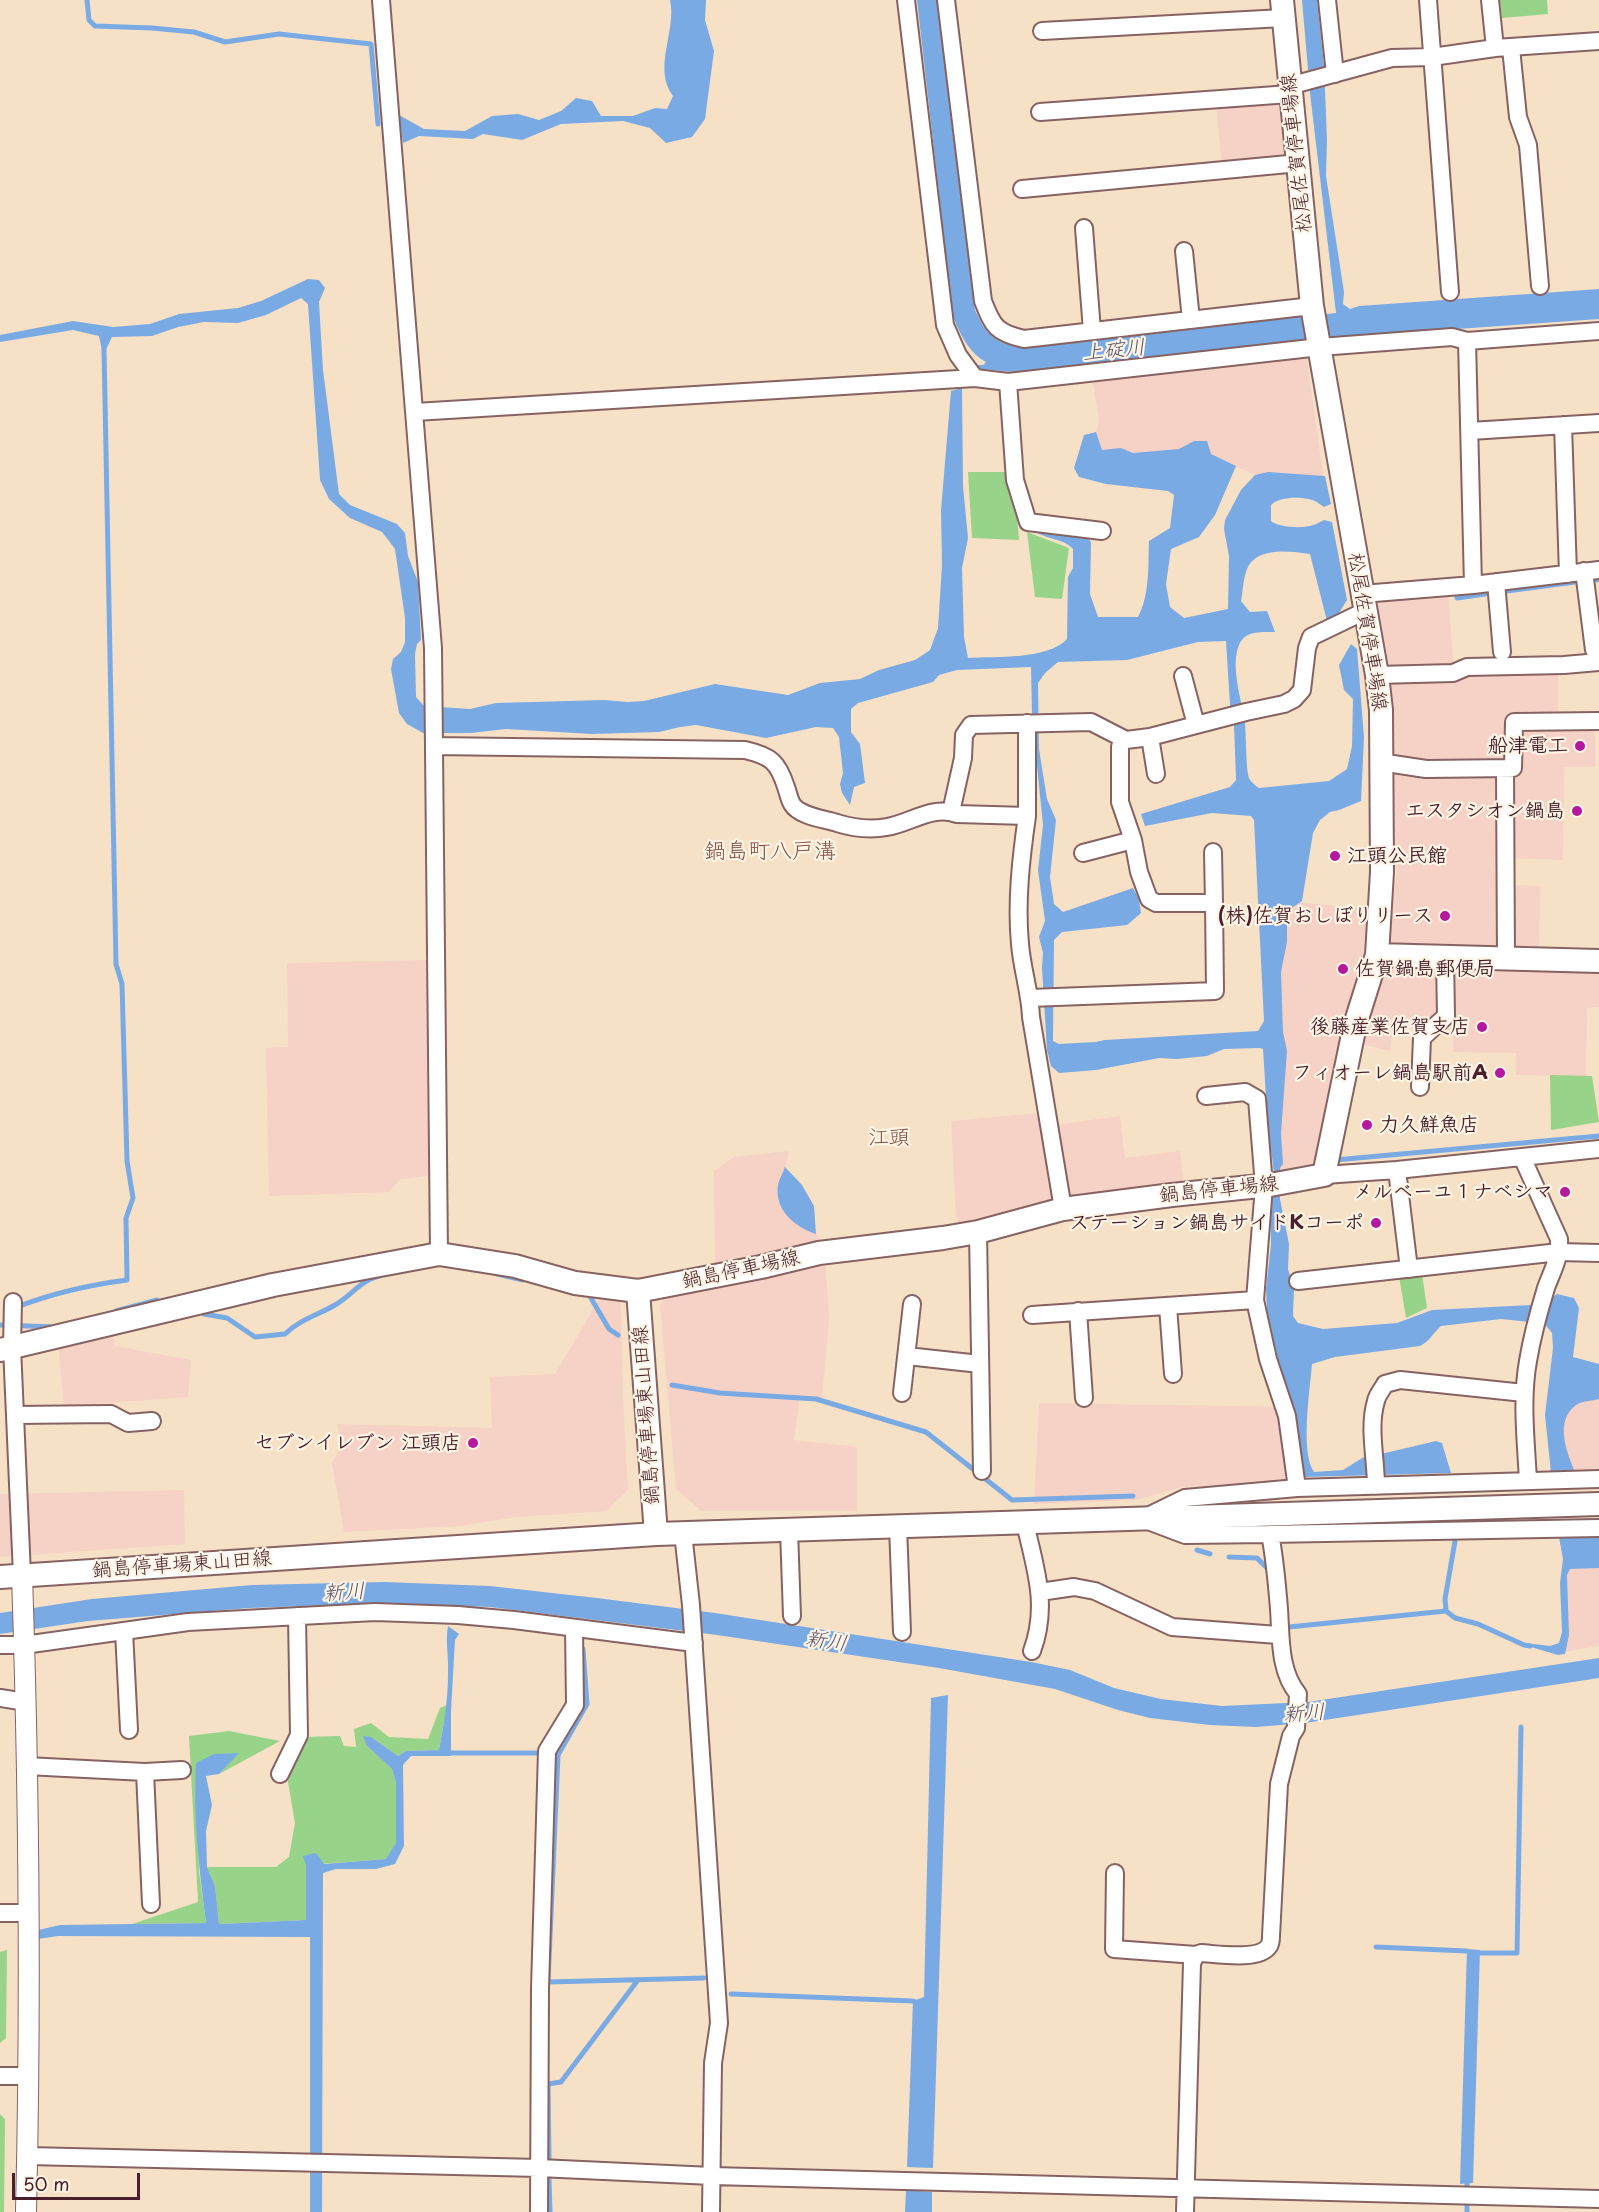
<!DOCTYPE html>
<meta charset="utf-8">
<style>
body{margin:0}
#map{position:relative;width:1599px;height:2212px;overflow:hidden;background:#f6e1c7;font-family:"Playpen Sans",sans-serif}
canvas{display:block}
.scale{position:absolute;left:12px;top:2173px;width:128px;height:27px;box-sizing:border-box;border:3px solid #4a1f2b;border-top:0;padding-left:8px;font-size:18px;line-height:21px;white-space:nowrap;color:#4a1f2b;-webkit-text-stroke:4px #fcf5e5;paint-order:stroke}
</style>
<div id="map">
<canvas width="1599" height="2212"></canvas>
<div class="scale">50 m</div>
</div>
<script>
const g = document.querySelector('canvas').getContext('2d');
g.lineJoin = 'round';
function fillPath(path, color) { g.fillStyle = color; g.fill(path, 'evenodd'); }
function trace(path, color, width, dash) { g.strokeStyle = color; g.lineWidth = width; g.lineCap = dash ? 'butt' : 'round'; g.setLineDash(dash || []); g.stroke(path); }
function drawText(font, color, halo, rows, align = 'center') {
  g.font = font + ' "Playpen Sans","Klee One",sans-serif'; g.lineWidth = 4.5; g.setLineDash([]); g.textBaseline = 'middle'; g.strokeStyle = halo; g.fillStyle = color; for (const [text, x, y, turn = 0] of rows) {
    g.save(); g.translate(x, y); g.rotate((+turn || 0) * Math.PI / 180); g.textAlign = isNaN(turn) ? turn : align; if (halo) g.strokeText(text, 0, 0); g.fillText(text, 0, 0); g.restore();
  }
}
const built = new Path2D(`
 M 1279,100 L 1288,160 L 1222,166 L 1216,106 Z
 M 1306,352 L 1324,482 L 1255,475 L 1236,466 L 1102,450 L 1096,432 L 1099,420 L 1092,378 Z
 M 1448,584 L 1453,663 L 1558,660 L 1558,724 L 1595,724 L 1595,767 L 1564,767 L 1563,860 L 1511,858 L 1511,885 L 1540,886 L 1539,952 L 1388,945 L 1397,869 L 1393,859 L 1392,693 L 1374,591 Z
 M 1284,901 L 1370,909 L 1365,959 L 1315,1166 L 1278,1173 L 1275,965 Z
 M 427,960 L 428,1176 L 400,1179 L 389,1192 L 269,1196 L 266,1048 L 288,1047 L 287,963 Z
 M 1384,964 L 1599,969 L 1599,1007 L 1587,1008 L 1586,1076 L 1516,1075 L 1516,1053 L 1453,1052 L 1453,1022 L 1393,1021 L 1390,1051 L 1358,1043 Z
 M 1040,1113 L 1054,1125 L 1120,1116 L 1125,1158 L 1180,1151 L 1184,1185 L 1051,1201 L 959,1225 L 956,1215 L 951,1121 Z
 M 789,1151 L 781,1186 L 821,1240 L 825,1258 L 829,1319 L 822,1398 L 800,1395 L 794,1440 L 857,1447 L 857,1511 L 701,1511 L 676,1489 L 660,1305 L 678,1276 L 715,1266 L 714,1171 L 734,1157 Z
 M 600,1298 L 621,1302 L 623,1398 L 628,1489 L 607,1511 L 517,1517 L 460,1526 L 344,1532 L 332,1462 L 342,1446 L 337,1424 L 492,1428 L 490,1377 L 555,1374 Z
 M 112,1329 L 115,1346 L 191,1360 L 188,1397 L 64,1406 L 58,1342 Z
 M 1599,1377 L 1599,1473 L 1563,1474 L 1557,1433 L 1572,1380 Z
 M 1039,1403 L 1299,1407 L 1309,1480 L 1183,1487 L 1136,1500 L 1034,1504 Z
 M 184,1490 L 185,1544 L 0,1557 L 0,1494 Z
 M 1567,1533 L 1599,1533 L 1599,1646 L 1563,1652 Z`);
const green = new Path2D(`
 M 1500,0 L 1547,0 L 1548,14 L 1502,18 Z
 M 968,472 L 1009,472 L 1016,504 L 1019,540 L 972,538 Z
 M 1027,532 L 1069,548 L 1062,599 L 1035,597 Z
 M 1550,1075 L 1592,1076 L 1599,1122 L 1551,1130 Z
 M 1422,1274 L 1427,1308 L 1406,1318 L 1399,1276 Z
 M 447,1705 L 439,1750 L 406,1751 L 398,1756 L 371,1737 L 367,1746 L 392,1769 L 396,1783 L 396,1843 L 387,1859 L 306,1865 L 306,1920 L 219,1924 L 215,1886 L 207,1867 L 276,1867 L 289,1857 L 295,1823 L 287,1776 L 304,1737 L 340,1736 L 344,1746 L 356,1747 L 354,1729 L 371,1723 L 389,1737 L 428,1739 L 440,1708 Z
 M 229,1731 L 280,1741 L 219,1774 L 238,1753 L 196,1763 L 199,1871 L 206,1923 L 132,1924 L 198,1902 L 189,1736 Z
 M 7,1950 L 6,2038 L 0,2043 L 0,1952 Z
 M 0,2114 L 5,2119 L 4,2212 L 0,2212 Z`);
const water = new Path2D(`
 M 670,0 L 706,0 L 705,20 L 714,51 L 705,119 L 692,137 L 666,143 L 650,128 L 623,121 L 561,124 L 522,140 L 483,134 L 473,139 L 419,136 L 403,143 L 399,115 L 424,129 L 465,131 L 492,116 L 518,114 L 539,120 L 561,111 L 576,98 L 592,101 L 601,116 L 633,116 L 655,108 L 667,109 L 673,96 C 652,68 677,31 670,0 Z
 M 917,0 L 939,0 L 975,310 C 988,338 997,345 1028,348 L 1286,315 L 1298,317 L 1336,313 L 1310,93 L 1302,0 L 1317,0 L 1324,65 L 1327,140 L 1326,176 L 1344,292 L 1343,304 L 1350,309 L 1359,306 L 1599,289 L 1599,319 L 1301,340 L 1028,373 L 990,370 L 984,364 L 986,362 C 968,352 961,335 953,317 Z
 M 308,279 L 319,280 L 325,288 L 319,302 L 323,370 L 339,494 L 350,505 L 397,524 L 405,533 L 408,556 L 418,582 L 421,640 L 417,644 L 415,654 L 416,697 L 424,706 L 470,709 L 496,703 L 604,700 L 628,702 L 644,701 L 715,684 L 788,695 L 820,683 L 860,679 L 879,670 L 915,660 L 930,650 L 938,628 L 942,566 L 941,510 L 951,391 L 962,388 L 963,486 L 968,538 L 962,568 L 964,637 L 968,658 C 997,656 1047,660 1067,639 L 1068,577 L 1073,568 L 1073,549 C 1063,538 1048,540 1036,532 L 1038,529 L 1085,535 L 1091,542 L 1090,594 L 1098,617 L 1138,617 C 1150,594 1148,567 1149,541 L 1170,528 L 1174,495 L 1168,491 L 1106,484 L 1079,477 L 1074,468 L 1084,435 L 1096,432 L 1102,450 L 1121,448 L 1133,453 L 1179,449 L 1194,441 L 1207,441 L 1211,454 L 1236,466 L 1215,515 L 1199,537 L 1171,549 L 1166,584 L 1170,607 L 1184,618 L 1228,609 L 1229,556 L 1224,529 L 1225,520 L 1241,490 L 1255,475 L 1268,472 L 1325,476 L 1331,504 L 1324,507 C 1321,505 1318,503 1315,501 C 1304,496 1279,496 1271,505 L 1271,521 C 1279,528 1306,529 1316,524 C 1319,523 1321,521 1324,520 L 1332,522 L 1347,600 L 1334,621 L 1327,621 L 1310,554 C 1289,551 1254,546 1246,572 C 1243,581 1243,591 1241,601 L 1250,612 L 1267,611 L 1275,632 C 1262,632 1245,630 1239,645 C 1230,667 1242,701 1245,723 C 1246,735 1246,770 1249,778 C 1251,782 1256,786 1259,788 L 1329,781 L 1347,769 L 1352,746 L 1353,699 L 1344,690 L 1339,665 L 1351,644 L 1357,649 L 1364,737 L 1361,801 L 1339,810 L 1330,812 L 1320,820 L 1313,833 L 1302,901 L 1287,911 L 1287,942 L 1281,972 L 1283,1032 L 1287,1051 L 1281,1133 L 1283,1164 L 1280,1168 L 1280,1199 L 1289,1244 L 1288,1269 L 1294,1288 L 1293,1316 L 1298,1323 L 1323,1329 L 1397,1323 L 1432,1310 L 1531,1305 L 1535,1313 L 1530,1322 L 1501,1319 L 1441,1326 C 1432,1334 1431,1340 1420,1346 L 1335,1357 L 1312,1364 C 1310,1389 1300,1452 1314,1472 L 1343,1470 L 1367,1455 L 1381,1454 L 1436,1441 L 1442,1443 L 1451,1473 L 1305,1477 L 1295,1411 L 1279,1363 L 1267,1311 L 1266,1289 L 1271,1245 L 1270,1200 C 1279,1179 1270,1155 1269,1134 C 1266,1106 1265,1078 1263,1049 L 1260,1048 L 1224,1049 L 1207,1056 L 1177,1059 L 1159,1058 L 1096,1070 L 1059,1073 L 1051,1066 L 1047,1050 L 1042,968 L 1043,953 L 1039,937 L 1045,921 L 1038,870 L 1043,825 L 1032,716 L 1031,667 L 957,670 L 939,675 L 933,682 L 858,703 L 851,709 L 851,732 L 860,744 L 865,783 L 854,787 L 850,805 L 842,793 L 840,784 L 843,773 L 839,737 L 833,728 L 816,727 L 766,738 L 696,725 L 680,727 L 659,732 L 592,734 L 506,729 L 471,733 L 423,733 L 407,724 L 399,713 L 391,669 L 393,659 L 401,652 L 405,642 L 405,618 L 395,549 L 382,532 L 350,518 L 329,499 L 320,480 L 308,304 L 301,298 L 266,315 L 238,323 L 204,322 L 178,327 L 152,336 L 112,337 L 103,356 L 99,336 L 73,330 L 0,342 L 0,335 L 73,321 L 113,327 L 150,324 L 179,314 L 238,308 L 261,301 ZM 1226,641 L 1230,705 L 1234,724 L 1236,780 L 1230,787 L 1141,814 L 1145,826 L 1212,813 L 1251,816 L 1254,820 L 1264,1021 L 1258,1031 L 1105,1040 L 1095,1042 L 1059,1044 L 1053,1041 L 1054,940 L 1062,932 L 1127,925 L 1141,913 L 1139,899 L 1133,888 L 1063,912 L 1054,904 L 1050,877 L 1056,820 L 1047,799 L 1039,749 L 1038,683 L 1045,673 L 1058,662 L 1127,660 L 1198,642 Z
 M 785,1167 L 802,1185 L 814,1206 L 816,1234 C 795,1227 774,1210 778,1185 C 779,1179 783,1173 785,1167 Z
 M 1557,1294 L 1574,1298 L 1579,1308 L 1573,1357 L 1599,1364 L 1599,1399 C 1592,1401 1581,1401 1576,1405 C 1554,1421 1567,1453 1575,1472 L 1551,1473 L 1545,1415 L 1553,1348 L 1552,1333 L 1544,1323 L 1549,1300 Z
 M 1599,1536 L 1599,1568 L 1570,1569 L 1567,1575 L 1569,1635 L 1565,1654 L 1558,1655 L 1524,1645 L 1525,1643 L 1550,1646 L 1559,1643 L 1562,1632 L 1560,1583 L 1563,1559 L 1559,1537 Z
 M 384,1582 L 490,1586 L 597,1598 L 715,1613 L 1031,1662 L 1070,1670 L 1114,1688 L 1161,1699 L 1222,1706 L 1308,1702 L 1599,1658 L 1599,1678 L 1305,1723 L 1256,1727 L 1210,1725 L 1150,1718 L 1118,1710 L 1055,1689 L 939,1668 L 717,1635 L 490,1607 L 386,1603 L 249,1608 L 88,1621 L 0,1634 L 0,1613 L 92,1599 L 252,1585 Z
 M 448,1626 L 459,1634 L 455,1640 L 451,1711 L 451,1756 L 411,1756 L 403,1765 L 404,1846 L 395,1864 L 376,1869 L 336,1869 L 323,1873 L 322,2212 L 310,2212 L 310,1937 L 58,1936 L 38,1939 L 38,1930 L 60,1925 L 206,1923 C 199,1870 193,1816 196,1763 L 214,1754 L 239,1753 L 219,1774 L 206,1776 L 212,1805 L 206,1831 L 207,1867 L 215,1886 L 219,1924 L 306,1920 L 306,1865 L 303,1856 L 316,1853 L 324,1864 L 386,1859 L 396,1843 L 396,1783 L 392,1769 L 367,1746 L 363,1736 L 371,1737 L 398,1756 L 406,1751 L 439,1750 C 444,1724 448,1700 448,1674 C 449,1657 445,1642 448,1626 Z
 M 948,1695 L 933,2168 L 907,2167 L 913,2001 L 924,1997 L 931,1698 Z
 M 1467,1949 L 1480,1950 L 1473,2183 L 1460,2184 Z
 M 906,2190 L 932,2192 L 932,2212 L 905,2212 Z`);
const stream = new Path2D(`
 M 87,0 L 89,20 L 95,26 L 152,28 L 194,32 L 225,42 L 279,34 L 371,44 L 378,124
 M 973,368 L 988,367 L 993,364
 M 1597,580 L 1599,579
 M 1507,591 L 1575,582
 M 1457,598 L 1485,594
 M 1335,1160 L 1599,1136
 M 497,1274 L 523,1280
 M 585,1293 L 588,1293 L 609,1329 L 618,1335
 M 17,1307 C 53,1293 89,1285 127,1280 L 126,1218 L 133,1198 L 127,1161 L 122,984 L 116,964 L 104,349
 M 116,1311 L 157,1300
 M 204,1314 L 227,1318 L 255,1337 L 285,1334 C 299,1320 318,1315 335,1305 C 351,1296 361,1280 379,1276
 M 0,1325 L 55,1327
 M 672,1385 L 720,1393 L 816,1399 L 926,1432 L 1012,1500 L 1133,1496
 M 1455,1541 L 1445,1599 L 1446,1611 L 1455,1618 L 1478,1624 L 1524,1645 L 1530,1646
 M 1197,1550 L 1210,1554
 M 1229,1557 L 1257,1558 L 1268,1569 L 1269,1575
 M 1289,1627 L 1446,1611
 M 583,1649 L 587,1704 L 558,1755 L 548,1982 L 704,1978
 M 446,1753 L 537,1753
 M 1376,1947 L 1467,1951 L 1473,1955 L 1479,1953 L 1517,1953 L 1521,1727
 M 731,1994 L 913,2001 L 918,2004
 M 549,2160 L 548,2084 L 561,2082 L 638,1980
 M 549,2179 L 550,2212
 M 1467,2212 L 1467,2178`);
const minor = new Path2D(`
 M 381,0 L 433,648 L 439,1254
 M 906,0 L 945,325 L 958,355 L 975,378
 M 946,0 L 983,301 C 993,327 997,333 1024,339 L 1312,306
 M 1327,0 L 1335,74
 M 1428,0 L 1450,292
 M 1490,0 L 1495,48
 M 1042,31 L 1283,18
 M 1511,48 L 1518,117 L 1528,145 L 1540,286
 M 1289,86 L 1392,58 L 1432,57 L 1495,48 L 1599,41
 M 1040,112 L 1290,94
 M 1022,189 L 1299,163
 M 1084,228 L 1092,331
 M 1184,251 L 1191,320
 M 1467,341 L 1473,585
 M 1008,382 L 1015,480 L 1028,522 L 1102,531
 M 415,412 L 975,378 L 1008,382 L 1320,347 L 1452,337 L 1467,341 L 1599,331
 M 1563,425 L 1568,574
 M 1470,431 L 1599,423
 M 1584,571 L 1594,650
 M 1496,582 L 1502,652
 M 1362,594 L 1473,585 L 1599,570
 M 1377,675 L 1453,673 L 1467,667 L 1564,665 L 1599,662
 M 1183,676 L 1196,725
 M 1027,723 L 1027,816
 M 1150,737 L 1156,774
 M 434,746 L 745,750 C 771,756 778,762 786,787 C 788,792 789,799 792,804 C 799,816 824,819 837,823 C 853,828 871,830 887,827 C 911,823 932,805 957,814 L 1027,816 C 1021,858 1016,902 1020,944 C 1022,969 1030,992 1031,1017 L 1063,1209
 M 1380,762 L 1426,769 L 1513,768 L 1514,722 L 1599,721
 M 1505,769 L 1506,960
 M 951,812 L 963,758 L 964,735 L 971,725 L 1091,722 L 1126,740 L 1150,737 L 1246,712 L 1284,704 L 1294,699 L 1302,690 L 1307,648 L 1311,637 L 1365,611
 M 1213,852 L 1214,903
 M 1083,853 L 1133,840
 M 1030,998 L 1215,991 L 1214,903 L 1156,903 L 1149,899 L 1139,872 L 1133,840 L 1120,802 L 1120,747 L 1122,739
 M 1420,1087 L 1422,1038 L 1446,1016 L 1445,958
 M 1522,1157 L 1559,1239 C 1560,1259 1552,1271 1546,1288 C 1539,1311 1532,1337 1528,1361 C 1521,1400 1526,1441 1528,1481
 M 1397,1170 L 1409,1269
 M 1324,1175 L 1397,1170 L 1599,1149
 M 978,1232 L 982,1471
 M 1298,1281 L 1559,1252 L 1599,1253
 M 13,1302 L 12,1347 L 22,1575
 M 1168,1306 L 1173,1374
 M 1078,1311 L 1084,1398
 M 1032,1315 L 1255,1300
 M 907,1356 L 980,1364
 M 902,1393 L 912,1304
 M 15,1415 L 111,1414 L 128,1423 L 152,1421
 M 1376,1486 C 1376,1459 1368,1427 1376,1401 C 1377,1395 1382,1390 1385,1384 L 1400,1380 L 1524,1393
 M 1297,1488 L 1599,1479
 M 1148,1516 L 1185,1498 L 1297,1488 L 1287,1416 L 1268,1359 L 1255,1300 L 1264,1186 L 1257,1099 L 1245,1092 L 1206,1096
 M 1148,1521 L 1185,1535 L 1270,1534 C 1275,1559 1277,1584 1279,1609 C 1281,1638 1279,1671 1298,1694 L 1296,1728 L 1291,1736 L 1279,1784 L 1271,1936 C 1271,1939 1271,1943 1269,1946 C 1259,1961 1218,1954 1201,1953 L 1196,1955 L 1192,1963 L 1185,2212
 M 1025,1523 C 1035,1568 1049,1605 1032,1651
 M 898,1526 L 902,1632
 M 789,1530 L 792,1616
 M 683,1533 L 691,1605 L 719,2023 L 713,2063 L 711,2212
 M 1270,1534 L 1599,1528
 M 1040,1592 L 1074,1587 L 1095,1591 L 1172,1627 L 1278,1635
 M 124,1631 L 129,1730
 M 0,1645 L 24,1645 L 188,1622 L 375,1612 L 458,1615 L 514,1620 L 694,1643
 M 0,1698 L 26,1702
 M 26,1766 L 145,1772 L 182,1770
 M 145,1772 L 151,1904
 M 280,1774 L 299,1735 L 297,1616
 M 1115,1873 L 1114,1949 L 1196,1955
 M 0,1913 L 27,1913
 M 0,2076 L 28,2076
 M 28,2156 L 539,2168 L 712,2176 L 1599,2199
 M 539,2212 L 540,1988 L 547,1751 L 575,1705 L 574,1628`);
const tertiary = new Path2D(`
 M 22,1575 C 29,1787 31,2000 26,2212`);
const secondary = new Path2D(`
 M 1377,955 L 1599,961
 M 638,1291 L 656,1534
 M 0,1350 L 273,1285 L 439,1254 L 515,1266 L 575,1283 L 638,1291 L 761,1267 L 819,1253 L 943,1238 L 978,1232 L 1063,1209 L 1172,1195 L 1270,1185 L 1324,1175 L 1355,1025 L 1377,955 L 1382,872 L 1381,710 L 1377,675 L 1312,306 L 1282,0
 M 0,1577 L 656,1534 L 1599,1504`);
const markers = [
 [1580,746,6,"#b5179e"],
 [1577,811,6,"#b5179e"],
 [1335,856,6,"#b5179e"],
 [1445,916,6,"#b5179e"],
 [1343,969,6,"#b5179e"],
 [1482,1027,6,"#b5179e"],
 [1500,1073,6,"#b5179e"],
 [1367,1125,6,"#b5179e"],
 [1565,1192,6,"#b5179e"],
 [1376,1223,6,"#b5179e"],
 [473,1443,6,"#b5179e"]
];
const streetNames = [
 ["松尾佐賀停車場線",1297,153,-96],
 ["松尾佐賀停車場線",1367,632,81],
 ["鍋島停車場線",1219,1190,-6],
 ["鍋島停車場線",741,1270,-12],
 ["鍋島停車場東山田線",647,1415,-94],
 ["鍋島停車場東山田線",182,1565,-4]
];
const poiNames = [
 ["船津電工",1568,746],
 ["エスタシオン鍋島",1565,811],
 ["江頭公民館",1347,856,"left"],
 ["(株)佐賀おしぼりリース",1433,916],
 ["佐賀鍋島郵便局",1355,969,"left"],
 ["後藤産業佐賀支店",1470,1027],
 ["フィオーレ鍋島駅前A",1488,1073],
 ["力久鮮魚店",1379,1125,"left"],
 ["メルベーユ１ナベシマ",1553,1192],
 ["ステーション鍋島サイドKコーポ",1364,1223],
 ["セブンイレブン 江頭店",461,1443]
];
const waterNames = [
 ["上碇川",1114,351,-6],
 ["新川",344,1593,-4],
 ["新川",826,1642,8],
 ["新川",1304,1714,-4]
];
const neighbourhoodNames = [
 ["江頭",889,1138]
];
const quarterNames = [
 ["鍋島町八戸溝",770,852]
];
fillPath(built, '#f6d1c5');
fillPath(green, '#97d388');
fillPath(water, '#7aaae4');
trace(stream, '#7aaae4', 5);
trace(minor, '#866362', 20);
trace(tertiary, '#866362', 22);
trace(secondary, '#866362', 26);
trace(minor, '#fff', 16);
trace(tertiary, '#fff', 20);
trace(secondary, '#fff', 22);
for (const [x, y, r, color] of markers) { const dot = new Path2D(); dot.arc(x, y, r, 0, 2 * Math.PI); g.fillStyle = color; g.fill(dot); trace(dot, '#fcf5e5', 2); }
drawText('20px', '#4a1f2b', '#fcf5e5', streetNames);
drawText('bold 20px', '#4a1f2b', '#fcf5e5', poiNames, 'right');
drawText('italic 21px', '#5b506c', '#fcf5e5', waterNames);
drawText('21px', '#855046', '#fcf5e5', neighbourhoodNames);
drawText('22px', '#855046', '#fcf5e5', quarterNames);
</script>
